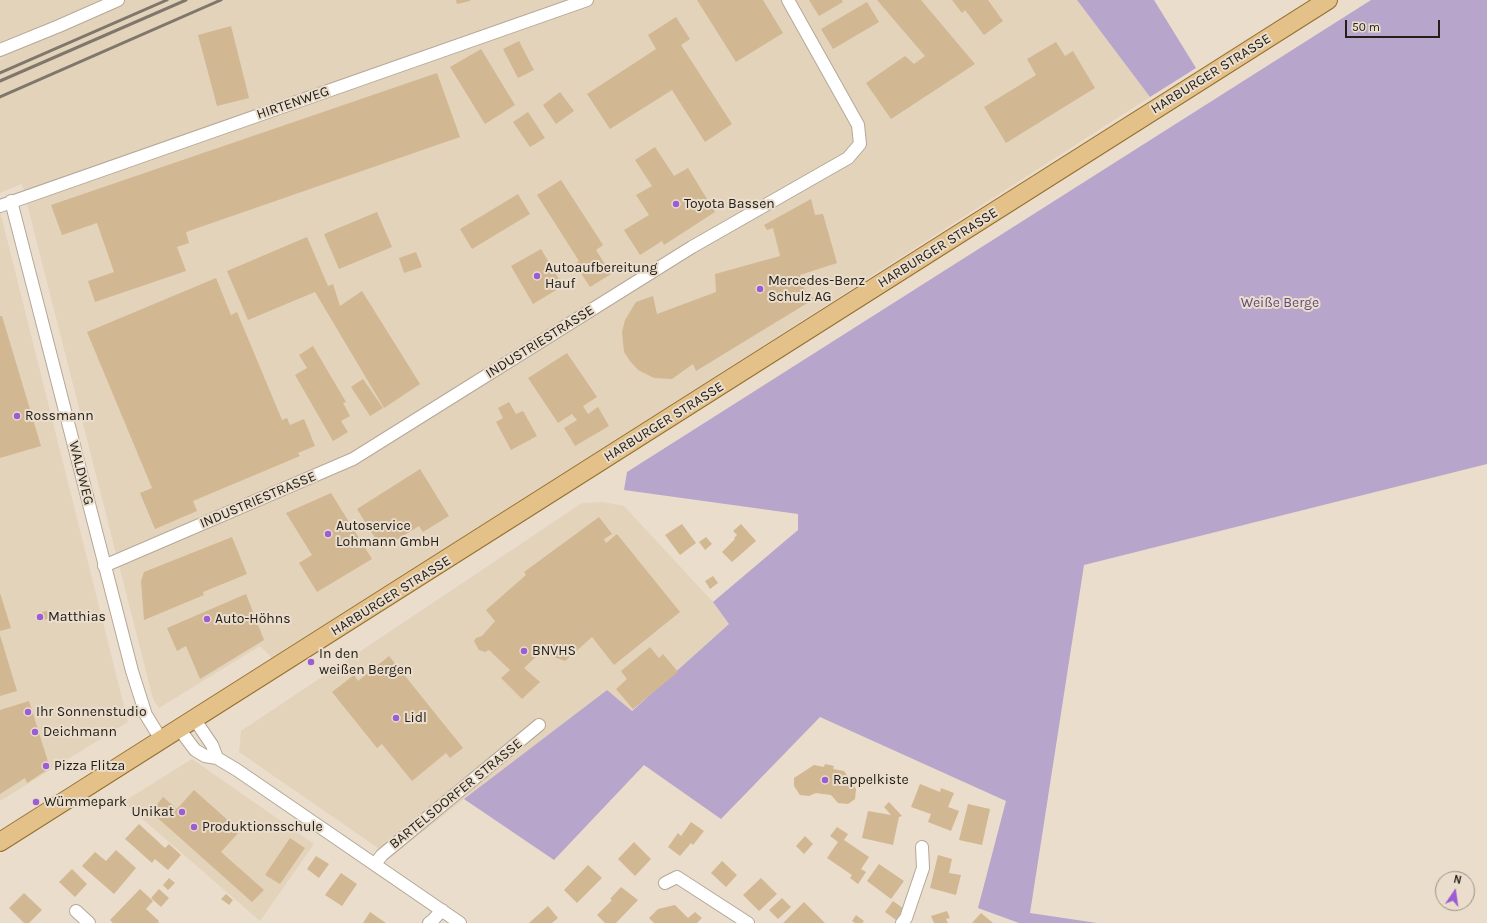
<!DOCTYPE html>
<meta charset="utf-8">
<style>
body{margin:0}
#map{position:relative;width:1487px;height:923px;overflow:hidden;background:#eaddcc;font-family:Karla,sans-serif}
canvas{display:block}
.north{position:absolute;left:1435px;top:871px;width:40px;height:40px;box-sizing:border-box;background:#eaddcc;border:1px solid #9b9184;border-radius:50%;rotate:13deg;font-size:11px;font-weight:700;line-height:16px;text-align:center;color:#242019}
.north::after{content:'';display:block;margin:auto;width:14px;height:18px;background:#9c5cd3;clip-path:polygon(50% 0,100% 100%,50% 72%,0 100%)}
.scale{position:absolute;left:1345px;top:20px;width:95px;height:18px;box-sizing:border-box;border:2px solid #242019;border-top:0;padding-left:5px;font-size:12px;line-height:14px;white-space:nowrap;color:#242019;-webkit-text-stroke:3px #eaddcc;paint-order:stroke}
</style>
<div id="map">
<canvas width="1487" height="923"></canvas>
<div class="north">N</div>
<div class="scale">50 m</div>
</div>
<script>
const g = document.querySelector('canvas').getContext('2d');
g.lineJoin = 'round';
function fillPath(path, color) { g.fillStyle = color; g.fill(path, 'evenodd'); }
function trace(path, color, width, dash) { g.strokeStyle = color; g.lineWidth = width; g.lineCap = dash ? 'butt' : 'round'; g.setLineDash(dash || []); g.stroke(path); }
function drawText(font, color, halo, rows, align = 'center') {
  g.font = font + ' Karla,sans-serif'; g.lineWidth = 4; g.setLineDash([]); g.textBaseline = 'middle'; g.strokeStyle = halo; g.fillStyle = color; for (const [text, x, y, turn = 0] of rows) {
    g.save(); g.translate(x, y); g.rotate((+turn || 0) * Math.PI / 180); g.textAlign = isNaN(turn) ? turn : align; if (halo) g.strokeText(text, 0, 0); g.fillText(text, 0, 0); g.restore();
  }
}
const built = new Path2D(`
 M 0,0 L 1077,0 L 1150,97 L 582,462 L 272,658 L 260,646 L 159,708 L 153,699 L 22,184 L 0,193 L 0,60 L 9,56 L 0,59 Z
 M 0,211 L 128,722 L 0,801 Z
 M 603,502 L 624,506 L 713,602 L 729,624 L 631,711 L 607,690 L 464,799 L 391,857 L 239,752 L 241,731 L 582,503 Z
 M 192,759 L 314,844 L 260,921 L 123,802 Z`);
const forest = new Path2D(`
 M 1077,0 L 1154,0 L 1196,68 L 1150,97 Z
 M 1371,0 L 1487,0 L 1487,464 L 1084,565 L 1030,913 L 1097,923 L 1019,923 L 978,908 L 1006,801 L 820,717 L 721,819 L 644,765 L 554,860 L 464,799 L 607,690 L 632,711 L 729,624 L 713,602 L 798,530 L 798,514 L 624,490 L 627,472 Z`);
const building = new Path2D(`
 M 456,0 L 470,0 L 470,1 L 457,4 Z
 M 697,0 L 763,0 L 783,33 L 736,62 Z
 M 809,0 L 842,0 L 843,2 L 819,16 Z
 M 877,0 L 921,0 L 975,64 L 891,119 L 866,83 L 905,56 L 914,64 L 925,56 Z
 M 952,0 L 988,0 L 1003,21 L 984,35 L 965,10 L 962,13 Z
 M 867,2 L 879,22 L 833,49 L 821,29 Z
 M 676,17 L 690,39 L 681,45 L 732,124 L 705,142 L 672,90 L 610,129 L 587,94 L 656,49 L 648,35 Z
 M 231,26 L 249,98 L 217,106 L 198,35 Z
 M 519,41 L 534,70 L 518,78 L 503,49 Z
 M 1056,42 L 1065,56 L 1073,51 L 1095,88 L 1006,143 L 984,107 L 1036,75 L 1027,59 Z
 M 481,49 L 515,105 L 485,124 L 450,67 Z
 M 437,73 L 460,137 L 186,232 L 189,243 L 177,247 L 186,271 L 95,302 L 88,281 L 114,272 L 97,223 L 62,235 L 51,205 Z
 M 560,92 L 574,111 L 556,124 L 543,105 Z
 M 528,112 L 545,138 L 530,147 L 513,122 Z
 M 655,147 L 674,176 L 688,168 L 715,212 L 664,245 L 662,241 L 640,255 L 624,230 L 649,215 L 636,195 L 652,186 L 635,160 Z
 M 561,180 L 603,245 L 596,250 L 611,274 L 590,287 L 575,264 L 579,261 L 537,195 Z
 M 518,194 L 530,214 L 472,249 L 460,229 Z
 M 811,199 L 815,215 L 823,214 L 837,263 L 800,275 L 803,286 L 807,293 L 814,299 L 696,371 L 693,364 L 672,379 L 654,378 L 638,370 L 630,361 L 624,352 L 622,332 L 625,320 L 636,302 L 653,296 L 657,314 L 716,292 L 715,274 L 780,256 L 773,228 L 767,230 L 764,225 Z
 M 377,212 L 392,247 L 339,269 L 324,234 Z
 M 307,237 L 328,286 L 333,284 L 340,306 L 362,291 L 420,384 L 384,408 L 315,292 L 248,320 L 227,271 Z
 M 541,249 L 563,286 L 533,304 L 511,266 Z
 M 416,252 L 422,267 L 404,273 L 399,258 Z
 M 216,278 L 231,315 L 237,312 L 282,420 L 287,418 L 290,425 L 304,419 L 315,446 L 298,453 L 300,456 L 193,501 L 197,511 L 155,529 L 140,493 L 152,488 L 87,332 Z
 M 0,316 L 2,316 L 41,446 L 0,458 Z
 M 313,346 L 346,402 L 343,403 L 350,416 L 341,421 L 348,432 L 333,441 L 295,375 L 307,368 L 299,355 Z
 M 567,353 L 597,397 L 583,406 L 588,414 L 598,407 L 609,426 L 575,446 L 564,428 L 577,420 L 572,414 L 558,423 L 528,378 Z
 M 363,379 L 383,408 L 370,416 L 351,387 Z
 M 509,402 L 516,414 L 523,411 L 537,436 L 511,450 L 496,422 L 503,418 L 498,408 Z
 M 420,469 L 449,516 L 423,532 L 419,526 L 382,549 L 357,509 Z
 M 331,493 L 372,559 L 317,592 L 299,563 L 312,555 L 286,513 Z
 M 599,517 L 612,534 L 604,539 L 606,543 L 617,534 L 680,612 L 614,665 L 592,637 L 565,661 L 551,656 L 545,648 L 524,668 L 540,682 L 522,699 L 501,678 L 510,670 L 489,650 L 485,652 L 479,650 L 474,641 L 476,638 L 482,636 L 495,621 L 486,610 L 526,575 L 524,572 Z
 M 682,524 L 696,543 L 680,555 L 665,535 Z
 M 741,524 L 756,541 L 732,562 L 722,552 L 735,539 L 734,538 L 737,535 L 733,531 Z
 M 232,537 L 247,574 L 203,592 L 204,595 L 144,620 L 141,581 L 144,572 Z
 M 706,537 L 712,544 L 705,550 L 699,542 Z
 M 713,576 L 718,583 L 710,589 L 705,581 Z
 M 0,593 L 11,628 L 0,631 Z
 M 246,594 L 264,640 L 200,679 L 186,646 L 177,651 L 167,628 Z
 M 47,611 L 49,618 L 44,620 L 42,612 Z
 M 41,613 L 43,620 L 39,622 L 37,614 Z
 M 0,635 L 17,691 L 0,696 Z
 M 650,647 L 659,658 L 663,654 L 678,672 L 633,709 L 616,689 L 627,679 L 621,671 Z
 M 389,656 L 463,748 L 450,758 L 446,753 L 412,781 L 382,744 L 377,748 L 332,692 L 354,675 L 358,681 Z
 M 29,701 L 50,768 L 27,783 L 25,778 L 0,794 L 0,710 Z
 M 825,764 L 834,766 L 833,769 L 844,771 L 856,789 L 855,799 L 848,804 L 838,803 L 831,795 L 816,793 L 809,796 L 800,795 L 794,786 L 794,778 L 814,765 L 824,767 Z
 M 920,784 L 940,792 L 941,788 L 954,793 L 948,807 L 959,811 L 951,831 L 928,822 L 931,814 L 911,807 Z
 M 194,790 L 240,831 L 221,852 L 264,890 L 252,902 L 151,812 L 163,797 L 177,809 Z
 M 889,802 L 902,816 L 899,817 L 893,845 L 862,838 L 868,811 L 891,815 L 884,807 Z
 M 968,804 L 990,809 L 982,845 L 959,840 Z
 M 691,822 L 704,831 L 693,845 L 691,843 L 680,856 L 668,847 L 678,833 L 681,836 Z
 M 139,824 L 165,848 L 169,844 L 181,855 L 168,870 L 155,859 L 152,863 L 125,839 Z
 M 837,827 L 848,834 L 844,840 L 869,857 L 861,869 L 866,872 L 858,884 L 850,878 L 852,875 L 827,858 L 838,842 L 830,836 Z
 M 805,836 L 813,844 L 804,854 L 796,846 Z
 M 290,838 L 305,848 L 280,884 L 265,875 Z
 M 634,842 L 651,859 L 635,876 L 618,859 Z
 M 116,850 L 136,868 L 114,894 L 82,866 L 95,852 L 106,861 Z
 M 938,855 L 952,859 L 949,873 L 961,875 L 956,895 L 930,888 Z
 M 316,856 L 329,864 L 319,878 L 307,869 Z
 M 722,861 L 737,875 L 726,887 L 711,873 Z
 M 879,864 L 904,881 L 891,899 L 867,881 Z
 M 588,865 L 602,878 L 577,903 L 564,890 Z
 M 72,869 L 87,884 L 75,897 L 59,882 Z
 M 341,873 L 357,884 L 342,906 L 325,895 Z
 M 169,878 L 175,883 L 168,890 L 163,885 Z
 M 761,878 L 777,894 L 759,911 L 743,895 Z
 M 621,887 L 638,900 L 616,923 L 605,923 L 597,915 L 612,900 L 610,899 Z
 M 140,889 L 153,901 L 146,909 L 159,921 L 158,922 L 159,923 L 113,923 L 110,920 Z
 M 159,889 L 169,898 L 161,907 L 151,898 Z
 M 24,893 L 42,910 L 29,923 L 24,923 L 9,908 Z
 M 226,894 L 233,900 L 229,905 L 221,899 Z
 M 782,898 L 791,907 L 778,919 L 769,910 Z
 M 893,901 L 904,909 L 896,920 L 885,912 Z
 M 804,902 L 825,923 L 783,923 Z
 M 675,905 L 688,918 L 695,912 L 702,918 L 697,923 L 654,923 L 649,918 L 658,909 Z
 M 548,906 L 558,918 L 552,923 L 529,923 Z
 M 947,911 L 950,918 L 946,919 L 948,923 L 934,923 L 931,916 Z
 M 370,912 L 386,923 L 363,923 Z
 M 981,913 L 993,923 L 972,923 Z
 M 856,915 L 864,921 L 862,923 L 855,923 L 852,921 Z`);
const street = new Path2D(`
 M 0,50 L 59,26 L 118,0
 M 11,201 L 132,671 L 146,715 L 162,741
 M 0,206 L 587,0
 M 104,566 L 353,459 L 692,247 L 848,158 L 860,144 L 858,125 L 788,0
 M 195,720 L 212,745 L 217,758
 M 180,730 L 195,750 L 205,756 L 217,758 L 237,770 L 460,923
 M 375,864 L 382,855 L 539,725
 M 665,883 L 677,877 L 748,923
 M 76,911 L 89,923
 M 429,923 L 433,920 L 442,910
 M 902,923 L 906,918 L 923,868 L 922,847`);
const primary = new Path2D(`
 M 0,842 L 1328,0`);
const rail = new Path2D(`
 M 0,73 L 167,0
 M 0,81 L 186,0
 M 0,97 L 221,0`);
const markers = [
 [676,204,4,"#9c5cd3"],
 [537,276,4,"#9c5cd3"],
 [760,289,4,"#9c5cd3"],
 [17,416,4,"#9c5cd3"],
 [328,534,4,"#9c5cd3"],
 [40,617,4,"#9c5cd3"],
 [207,619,4,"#9c5cd3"],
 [524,651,4,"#9c5cd3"],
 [311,662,4,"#9c5cd3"],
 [28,712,4,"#9c5cd3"],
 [396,718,4,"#9c5cd3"],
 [35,732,4,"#9c5cd3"],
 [46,766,4,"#9c5cd3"],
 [825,780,4,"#9c5cd3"],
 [36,802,4,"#9c5cd3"],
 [182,812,4,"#9c5cd3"],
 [194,827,4,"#9c5cd3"]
];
const streetNames = [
 ["HARBURGER STRASSE",1211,74,-32],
 ["HIRTENWEG",293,103,-19],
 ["HARBURGER STRASSE",938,248,-32],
 ["INDUSTRIESTRASSE",540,342,-32],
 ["HARBURGER STRASSE",664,422,-32],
 ["WALDWEG",81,473,76],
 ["INDUSTRIESTRASSE",258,500,-23],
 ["HARBURGER STRASSE",391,596,-32],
 ["BARTELSDORFER STRASSE",456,794,-39]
];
const poiNames = [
 ["Toyota Bassen",684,204],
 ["Autoaufbereitung",545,268],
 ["Hauf",545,284],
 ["Mercedes-Benz",768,281],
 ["Schulz AG",768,297],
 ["Rossmann",25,416],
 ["Autoservice",336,526],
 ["Lohmann GmbH",336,542],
 ["Matthias",48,617],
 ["Auto-Höhns",215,619],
 ["BNVHS",532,651],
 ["In den",319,654],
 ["weißen Bergen",319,670],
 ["Ihr Sonnenstudio",36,712],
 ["Lidl",404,718],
 ["Deichmann",43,732],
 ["Pizza Flitza",54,766],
 ["Rappelkiste",833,780],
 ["Wümmepark",44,802],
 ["Unikat",174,812,"right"],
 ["Produktionsschule",202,827]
];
const parkNames = [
 ["Weiße Berge",1280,303]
];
fillPath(built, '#e4d3bb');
fillPath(forest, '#b7a5cc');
fillPath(building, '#d1b792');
trace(street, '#b4a897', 14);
trace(primary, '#946e2e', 20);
trace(street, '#fff', 12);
trace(primary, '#e3c188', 18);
trace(rail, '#7f776b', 3);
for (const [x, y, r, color] of markers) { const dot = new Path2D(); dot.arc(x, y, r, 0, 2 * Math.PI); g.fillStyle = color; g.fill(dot); trace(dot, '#eaddcc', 1.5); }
drawText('14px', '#242019', '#eaddcc', streetNames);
drawText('14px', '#242019', '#eaddcc', poiNames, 'left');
drawText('14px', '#63497d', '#eaddcc', parkNames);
</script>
